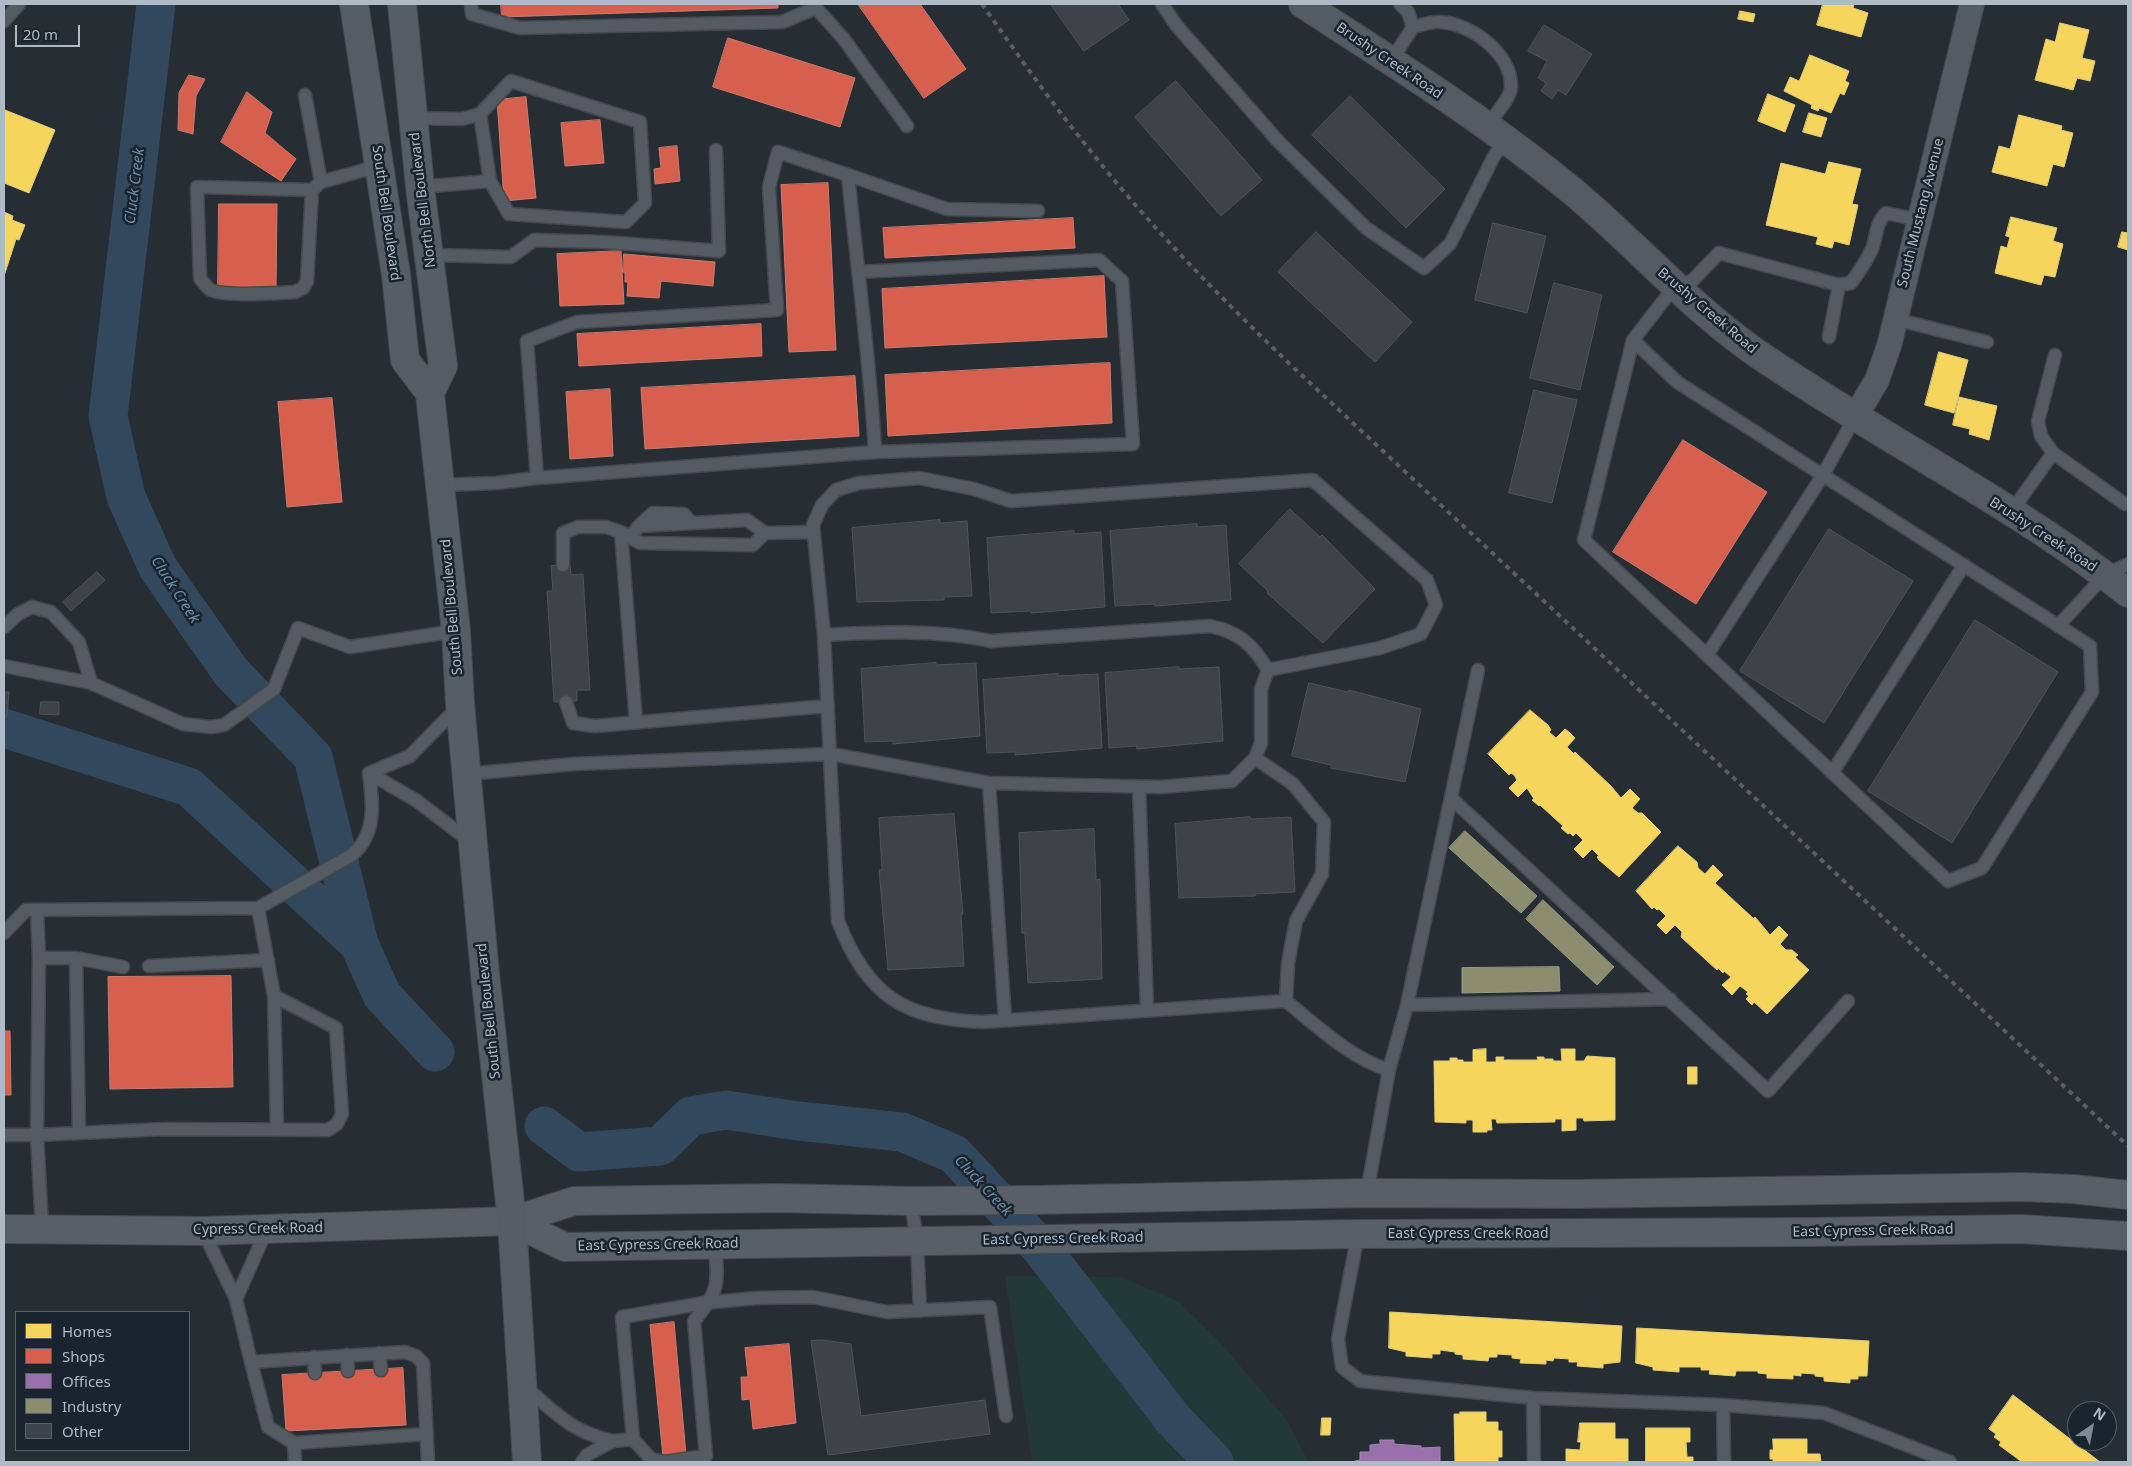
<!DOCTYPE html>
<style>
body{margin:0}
#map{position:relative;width:2132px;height:1466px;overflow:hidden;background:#262d33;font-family:"Noto Sans",sans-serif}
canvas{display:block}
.frame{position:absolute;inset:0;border:5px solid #aebac6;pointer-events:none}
.legend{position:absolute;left:15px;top:1311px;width:175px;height:140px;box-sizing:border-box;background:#19242e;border:1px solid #55606b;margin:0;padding:6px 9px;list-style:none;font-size:15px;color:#aebac6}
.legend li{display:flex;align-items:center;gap:10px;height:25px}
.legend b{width:25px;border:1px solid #55606b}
.north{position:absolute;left:2067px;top:1401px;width:50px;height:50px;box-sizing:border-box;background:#19242e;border:1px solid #55606b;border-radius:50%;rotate:33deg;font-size:14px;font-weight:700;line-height:20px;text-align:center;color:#aebac6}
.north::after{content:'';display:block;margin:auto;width:18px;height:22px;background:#7e8993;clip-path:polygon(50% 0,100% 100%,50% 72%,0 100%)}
.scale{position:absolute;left:15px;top:25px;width:65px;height:22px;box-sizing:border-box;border:2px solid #aebac6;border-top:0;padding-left:6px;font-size:15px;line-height:18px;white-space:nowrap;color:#aebac6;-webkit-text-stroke:4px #19242e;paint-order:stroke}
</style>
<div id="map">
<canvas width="2132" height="1466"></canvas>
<div class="frame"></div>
<ul class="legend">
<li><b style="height:14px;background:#f6d55c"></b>Homes</li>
<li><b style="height:14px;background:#d6604d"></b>Shops</li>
<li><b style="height:14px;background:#9970ab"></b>Offices</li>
<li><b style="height:14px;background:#8c8c6e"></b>Industry</li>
<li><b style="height:14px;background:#3d4348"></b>Other</li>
</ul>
<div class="north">N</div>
<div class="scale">20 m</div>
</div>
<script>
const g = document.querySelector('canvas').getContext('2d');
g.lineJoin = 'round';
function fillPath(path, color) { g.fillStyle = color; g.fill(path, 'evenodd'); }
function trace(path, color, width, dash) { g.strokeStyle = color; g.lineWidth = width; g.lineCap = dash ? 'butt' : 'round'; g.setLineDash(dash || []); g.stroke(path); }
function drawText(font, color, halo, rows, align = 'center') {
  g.font = font + ' "Noto Sans",sans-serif'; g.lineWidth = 5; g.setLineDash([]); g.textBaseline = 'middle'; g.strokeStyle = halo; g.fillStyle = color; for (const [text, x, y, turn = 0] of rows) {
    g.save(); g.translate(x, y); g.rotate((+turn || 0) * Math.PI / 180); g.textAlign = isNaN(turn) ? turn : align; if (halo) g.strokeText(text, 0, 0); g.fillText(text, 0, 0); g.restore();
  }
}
const green = new Path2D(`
 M 1005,1276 L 1122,1277 L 1179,1302 L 1220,1342 L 1286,1419 L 1309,1462 L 1032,1462 Z`);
const homes = new Path2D(`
 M 1823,4 L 1854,4 L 1853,8 L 1868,13 L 1861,37 L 1817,25 Z
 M 1740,11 L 1755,14 L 1753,22 L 1738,19 Z
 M 2060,23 L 2089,30 L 2082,58 L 2095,61 L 2090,81 L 2077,78 L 2073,90 L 2035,80 L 2046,39 L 2055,42 Z
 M 1810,55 L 1849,71 L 1845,81 L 1849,83 L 1844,95 L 1840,93 L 1831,113 L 1819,108 L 1818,111 L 1811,108 L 1812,105 L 1784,91 L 1790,77 L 1799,81 Z
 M 1768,94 L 1795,105 L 1785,132 L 1758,121 Z
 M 5,110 L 55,130 L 29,193 L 4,183 Z
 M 1809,113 L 1827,118 L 1821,137 L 1803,132 Z
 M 2019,115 L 2062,126 L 2061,130 L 2073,133 L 2064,167 L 2053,164 L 2047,186 L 1992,172 L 1999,146 L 2010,149 Z
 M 1829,162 L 1861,169 L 1852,204 L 1858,205 L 1849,245 L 1834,241 L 1832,248 L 1816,244 L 1818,237 L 1766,225 L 1781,163 L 1825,174 Z
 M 4,212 L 13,216 L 12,220 L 25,225 L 19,240 L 16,239 L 4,276 Z
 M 2011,217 L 2057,228 L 2053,241 L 2063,244 L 2055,277 L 2044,275 L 2041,285 L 1995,273 L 2001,246 L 2007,248 L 2010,237 L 2006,236 Z
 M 2122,232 L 2128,233 L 2128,250 L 2118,247 Z
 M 1939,352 L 1968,360 L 1954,413 L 1925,405 Z
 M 1959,397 L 1997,406 L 1989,440 L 1969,434 L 1970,429 L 1953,425 Z
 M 1530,710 L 1548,725 L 1551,730 L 1549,732 L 1556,738 L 1565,729 L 1569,732 L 1575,738 L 1567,747 L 1574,754 L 1575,752 L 1611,786 L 1621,798 L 1630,789 L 1640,799 L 1632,808 L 1638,813 L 1642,813 L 1661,832 L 1619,877 L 1599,860 L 1597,857 L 1599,856 L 1592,849 L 1583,858 L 1574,849 L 1583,840 L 1576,833 L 1573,836 L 1570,833 L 1568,834 L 1561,828 L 1563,826 L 1540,805 L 1539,806 L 1532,800 L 1534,799 L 1527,788 L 1518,797 L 1509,788 L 1517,780 L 1514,775 L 1511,773 L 1509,775 L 1488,754 Z
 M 1678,846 L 1697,862 L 1698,868 L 1705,874 L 1713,865 L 1723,875 L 1715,883 L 1754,919 L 1755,917 L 1770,935 L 1779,926 L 1788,935 L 1780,944 L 1786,950 L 1792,950 L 1798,955 L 1795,957 L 1809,970 L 1767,1014 L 1754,1002 L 1752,1005 L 1746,999 L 1749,996 L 1746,994 L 1748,992 L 1740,986 L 1732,995 L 1722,985 L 1731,977 L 1724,971 L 1723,973 L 1718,968 L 1717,970 L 1681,937 L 1682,932 L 1675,925 L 1666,934 L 1657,925 L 1666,916 L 1659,909 L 1657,910 L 1654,907 L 1652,909 L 1636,891 Z
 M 1486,1049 L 1486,1062 L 1496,1062 L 1496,1057 L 1504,1057 L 1503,1060 L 1538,1060 L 1537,1057 L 1544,1057 L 1544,1059 L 1553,1059 L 1553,1061 L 1562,1061 L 1561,1049 L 1575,1049 L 1575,1061 L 1584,1061 L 1587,1056 L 1615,1058 L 1615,1120 L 1584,1121 L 1583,1118 L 1576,1118 L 1576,1130 L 1562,1131 L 1562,1119 L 1555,1119 L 1555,1122 L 1497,1123 L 1496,1119 L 1491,1119 L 1492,1130 L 1487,1130 L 1487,1132 L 1473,1132 L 1473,1120 L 1466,1120 L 1466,1123 L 1435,1122 L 1434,1061 L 1450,1061 L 1450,1058 L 1457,1058 L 1457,1060 L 1463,1060 L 1463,1062 L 1473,1062 L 1473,1050 Z
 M 1688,1067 L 1697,1067 L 1697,1084 L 1688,1084 Z
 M 1390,1312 L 1622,1326 L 1620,1362 L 1603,1364 L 1603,1368 L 1577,1366 L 1578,1362 L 1569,1362 L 1569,1359 L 1554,1358 L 1553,1361 L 1546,1360 L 1546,1364 L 1520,1363 L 1521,1359 L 1512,1358 L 1512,1355 L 1497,1354 L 1497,1357 L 1489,1357 L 1488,1361 L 1463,1359 L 1463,1355 L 1455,1354 L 1455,1352 L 1440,1350 L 1440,1354 L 1432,1354 L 1432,1358 L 1406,1356 L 1406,1352 L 1389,1348 Z
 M 1637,1328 L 1869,1341 L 1867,1376 L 1858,1376 L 1858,1379 L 1850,1379 L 1850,1383 L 1824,1381 L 1824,1377 L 1815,1376 L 1815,1374 L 1801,1373 L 1801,1376 L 1793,1375 L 1793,1379 L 1767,1378 L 1767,1374 L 1758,1373 L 1758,1371 L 1736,1371 L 1735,1376 L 1709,1374 L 1710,1370 L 1701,1370 L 1701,1367 L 1679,1367 L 1679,1372 L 1653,1370 L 1653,1367 L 1636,1363 Z
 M 2013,1395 L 2100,1462 L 2022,1462 L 1999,1445 L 2001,1442 L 1994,1437 L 1996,1434 L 1989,1429 Z
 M 1460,1412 L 1486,1412 L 1486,1422 L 1498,1422 L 1498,1431 L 1502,1431 L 1502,1457 L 1498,1457 L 1498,1462 L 1455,1462 L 1454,1414 L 1460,1414 Z
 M 1322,1418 L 1331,1418 L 1330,1435 L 1321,1435 Z
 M 1580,1423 L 1615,1423 L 1615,1439 L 1628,1439 L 1628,1462 L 1566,1462 L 1566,1449 L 1580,1450 L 1581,1442 L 1578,1442 Z
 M 1646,1428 L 1690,1428 L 1690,1442 L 1686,1442 L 1687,1457 L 1693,1457 L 1693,1462 L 1646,1462 Z
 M 1773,1439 L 1807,1439 L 1807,1454 L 1820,1454 L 1821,1462 L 1773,1462 L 1773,1459 L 1770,1459 L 1770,1450 L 1773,1450 Z`);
const shops = new Path2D(`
 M 501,4 L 778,4 L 778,8 L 502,17 Z
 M 858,4 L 920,4 L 966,69 L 924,98 Z
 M 728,38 L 855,78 L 840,127 L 713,87 Z
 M 189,75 L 205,79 L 196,96 L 193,134 L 178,130 L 179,93 Z
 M 247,92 L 272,112 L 265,133 L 296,159 L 281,181 L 221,142 Z
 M 526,97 L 536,198 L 504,201 L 497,100 Z
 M 600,120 L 604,163 L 565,166 L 561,123 Z
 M 677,146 L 680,181 L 655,184 L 654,169 L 661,168 L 659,148 Z
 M 828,183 L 836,350 L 789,352 L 781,185 Z
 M 219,204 L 277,204 L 276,289 L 218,289 Z
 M 1073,218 L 1075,248 L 885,258 L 883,228 Z
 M 621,251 L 624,304 L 560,306 L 557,254 Z
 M 624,254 L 715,262 L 713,286 L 661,281 L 659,298 L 627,296 L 628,282 L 625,282 L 625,272 L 623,272 Z
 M 1104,276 L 1107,337 L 885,348 L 882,289 Z
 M 761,324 L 762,356 L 579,366 L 577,334 Z
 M 1110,363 L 1112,423 L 888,436 L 885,375 Z
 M 855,376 L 859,436 L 645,449 L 641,388 Z
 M 610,389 L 613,456 L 570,459 L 566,392 Z
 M 332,398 L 342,502 L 287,507 L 278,402 Z
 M 1683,440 L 1767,492 L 1696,604 L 1613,552 Z
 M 231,976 L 233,1087 L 110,1089 L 108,977 Z
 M 4,1031 L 10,1031 L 11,1095 L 4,1095 Z
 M 674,1322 L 686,1455 L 663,1457 L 650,1325 Z
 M 789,1344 L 796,1423 L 753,1429 L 750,1399 L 742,1400 L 741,1377 L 748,1377 L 745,1348 Z
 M 403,1368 L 406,1425 L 286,1431 L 282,1375 Z`);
const offices = new Path2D(`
 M 1380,1440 L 1394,1440 L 1394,1444 L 1421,1446 L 1421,1448 L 1440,1447 L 1440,1462 L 1351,1462 L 1360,1460 L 1360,1452 L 1370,1452 L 1370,1445 L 1380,1444 Z`);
const industry = new Path2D(`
 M 1465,831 L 1537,896 L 1521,913 L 1449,848 Z
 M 1543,900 L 1614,967 L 1597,985 L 1526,919 Z
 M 1559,967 L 1560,991 L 1462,993 L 1462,968 Z`);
const river = new Path2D(`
 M 156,4 L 108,416 L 126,497 L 158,568 L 231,672 L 313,757 L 359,944 L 382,995 L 435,1052
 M 4,728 L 189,787 L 359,944
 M 544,1126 L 579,1152 L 660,1146 L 691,1116 L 726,1110 L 798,1121 L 902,1132 L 954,1154 L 1040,1247 L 1173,1419 L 1214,1462`);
const building = new Path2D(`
 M 1051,4 L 1118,4 L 1129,20 L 1084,51 Z
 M 1544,25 L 1592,54 L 1566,95 L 1558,90 L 1552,99 L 1541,91 L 1546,83 L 1538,78 L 1547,61 L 1528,51 Z
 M 1176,81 L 1262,180 L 1221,216 L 1135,117 Z
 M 1350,96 L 1445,189 L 1406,228 L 1312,135 Z
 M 1493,223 L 1546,236 L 1527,313 L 1475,300 Z
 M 1316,232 L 1412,322 L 1375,362 L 1278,272 Z
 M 1554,283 L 1602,295 L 1580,390 L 1530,378 Z
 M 1534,390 L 1577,400 L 1552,503 L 1509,493 Z
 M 1290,509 L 1320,537 L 1322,535 L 1375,589 L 1323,643 L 1267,593 L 1268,591 L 1239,564 Z
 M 940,520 L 940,523 L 967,521 L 972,596 L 944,597 L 944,600 L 857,602 L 852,528 Z
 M 1197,524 L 1197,527 L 1226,525 L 1231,600 L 1155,606 L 1155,604 L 1115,606 L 1110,531 Z
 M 1829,529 L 1913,581 L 1824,723 L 1740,671 Z
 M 1074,531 L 1074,534 L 1101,532 L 1105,607 L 1031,613 L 1031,611 L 991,613 L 987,538 Z
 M 570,565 L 571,575 L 583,574 L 590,690 L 577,690 L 577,701 L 554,702 L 547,591 L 553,591 L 551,566 Z
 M 97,572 L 105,580 L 71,611 L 63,602 Z
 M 1975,620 L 2058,672 L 1952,843 L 1868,791 Z
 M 936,663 L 936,665 L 976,663 L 980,736 L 893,744 L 893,741 L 865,742 L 861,669 Z
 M 1179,667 L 1179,669 L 1219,667 L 1223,741 L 1137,749 L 1137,746 L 1109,748 L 1105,673 Z
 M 1058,674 L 1058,676 L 1098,674 L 1102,748 L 1015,755 L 1015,752 L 987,753 L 983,680 Z
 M 1309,683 L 1348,692 L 1349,690 L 1421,709 L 1405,782 L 1331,768 L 1331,765 L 1292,756 Z
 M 4,692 L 9,692 L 7,716 L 4,716 Z
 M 41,702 L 59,702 L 59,715 L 40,714 Z
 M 954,814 L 963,914 L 961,914 L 964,966 L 888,970 L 879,870 L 882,870 L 879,818 Z
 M 1250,817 L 1251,819 L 1291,817 L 1295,892 L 1255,894 L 1255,896 L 1179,898 L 1175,824 Z
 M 1094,829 L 1096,880 L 1100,879 L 1102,979 L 1028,983 L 1025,933 L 1022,933 L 1019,833 Z
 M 822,1340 L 851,1344 L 861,1416 L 985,1400 L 990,1434 L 828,1455 L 811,1341 Z`);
const service = new Path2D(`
 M 471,4 L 472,14 L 520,28 L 782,22 L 816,8 L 813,4
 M 1162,4 L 1176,25 L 1278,141 L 1366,228 L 1424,268 L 1450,244 L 1493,158 L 1506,138
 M 816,8 L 843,38 L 907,126
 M 4,21 L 19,4
 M 1413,27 C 1422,25 1432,21 1440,22 C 1470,23 1512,53 1511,87 C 1510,100 1494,115 1487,126
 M 1391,61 L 1413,27 L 1408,12 L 1400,4
 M 305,95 L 321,182
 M 480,114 L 490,181
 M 414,118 L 462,119 L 480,114 L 511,81 L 640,122 L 645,203 L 626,222 L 509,214 L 490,181 L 420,187
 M 848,175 L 947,209 L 1038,211
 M 312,190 L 197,187 L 200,278 C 203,282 206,287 211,290 C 227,297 276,293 295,292 L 303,288 L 307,281 L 312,190 L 321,182 L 379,166
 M 429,255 L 511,257 L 534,240 L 605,242 L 719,251 L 716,150
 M 1895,319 L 1987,342
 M 1829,337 L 1839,285
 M 1633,340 L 1677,382 L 2090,646 L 2092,692 L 1982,868 L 1948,881 L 1584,540 L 1633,340 L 1675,286 L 1692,281 L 1719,253 L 1839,285 L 1851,283 C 1859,272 1866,262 1872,249 C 1877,236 1875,224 1886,213 L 1919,220
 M 2053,453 L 2125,504
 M 537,478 L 875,452
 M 440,485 L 496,483 L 537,478 L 527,341 L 577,322 L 777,310 L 769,187 L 778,152 L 848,175 C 857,268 870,359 875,452 L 1133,444 L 1122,281 L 1099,260 L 858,272
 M 2011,512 L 2053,453 L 2041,436 L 2038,421 L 2055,355
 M 639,526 L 653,513 L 684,514 L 691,523
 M 621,532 L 636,722
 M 631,536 L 639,526 L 747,520 L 765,533 L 814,532
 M 563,565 L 563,533 L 578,527 L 606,527 L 621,532 L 640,543 L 753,545 L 765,533
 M 2058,626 L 2105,575 L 2128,564
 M 4,627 L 18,614 L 32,607 L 51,612 L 79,642 L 91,683
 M 1707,655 L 1823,475 L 1855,417
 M 4,666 L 91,683 L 183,724 L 211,727 L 224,725 L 274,689 L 298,628 L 350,647 L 456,631
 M 566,702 L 573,723 L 595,726 L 828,706
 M 459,706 L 410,756 L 369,773 L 417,801 L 471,842
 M 1255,758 L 1293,784 L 1324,822 L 1322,874 L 1296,921 L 1288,963 L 1286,1001 L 982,1022 C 903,1019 867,995 838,921 L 824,635 L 813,525 L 822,505 L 836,490 L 859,483 L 919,478 L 974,489 L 1011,501 L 1313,480 L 1427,580 L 1436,605 L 1421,634 L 1380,648 L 1268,670
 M 1832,773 L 1964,565
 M 467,774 L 574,764 L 831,754 L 989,783 L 1160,787 L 1232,781 L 1255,758 L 1261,743 L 1261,689 L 1268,670 C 1253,645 1239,632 1210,626 L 991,641 C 936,629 881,632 824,635
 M 989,783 L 1005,1020
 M 1139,787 L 1147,1010
 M 1451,798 L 1768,1091 L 1848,1001
 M 258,908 L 274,996
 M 4,933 L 26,910 L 258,908 L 352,855 C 377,834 373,802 369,773
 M 39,958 L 76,958 L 123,967
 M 76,958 L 79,1133
 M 149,966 L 268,960
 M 1286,1001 C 1317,1026 1350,1058 1389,1070
 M 1407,1005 L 1670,999
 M 4,1135 L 37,1135 L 39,958 L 37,910
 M 1367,1193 L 1389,1070 L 1407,1005 L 1478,670
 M 911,1201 L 917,1242 L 920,1311
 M 42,1229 L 37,1135 L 165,1129 L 328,1130 L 337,1124 L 342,1114 L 336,1028 L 274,996 L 277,1129
 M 203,1231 L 236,1299 L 251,1362 L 405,1352 L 416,1356 L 423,1363 L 428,1462
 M 1358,1234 L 1338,1339 L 1342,1367 L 1360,1381 L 1533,1398 L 1723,1405 L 1824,1413 L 1950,1462
 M 236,1299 L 267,1229
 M 379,1353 L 381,1370
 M 347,1355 L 348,1371
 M 314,1357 L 315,1373
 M 251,1362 L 268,1427 L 294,1443
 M 524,1386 C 556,1413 571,1432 613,1441 L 587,1455 L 582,1462
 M 1533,1398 L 1534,1462
 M 1723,1405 L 1724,1462
 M 633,1439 L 622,1317 L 704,1303 L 756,1298 L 813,1297 L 887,1312 L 990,1307 L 1006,1416
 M 613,1441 L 633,1439 L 651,1459 L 665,1462 L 706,1456 L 694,1321 C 720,1290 718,1284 715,1245
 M 295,1462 L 294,1443 L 427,1434`);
const minor = new Path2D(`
 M 1855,417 L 1877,380 L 1889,346 L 1972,4`);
const tertiary = new Path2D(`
 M 1303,4 C 1394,63 1487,121 1571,190 C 1634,242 1688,305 1755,352 C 1877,436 2012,502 2128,593`);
const secondary = new Path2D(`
 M 512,1221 L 565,1247 L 1358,1234 L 1809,1232 L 2021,1229 L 2128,1236
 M 4,1229 L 203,1231 L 512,1221 L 574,1201 L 776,1198 L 911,1201 L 1035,1200 L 1367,1193 L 1576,1194 L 2022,1187 L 2073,1189 L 2128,1195`);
const primary = new Path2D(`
 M 354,4 L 396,275 L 405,360 L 430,393 L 432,413 L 456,631 L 460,704 L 485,974 L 512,1221 L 527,1462
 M 402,4 L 420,187 L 443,366 L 430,393`);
const rail = new Path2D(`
 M 982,4 C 1019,57 1056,109 1097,159 C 1157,234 1225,302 1294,368 L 2128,1146`);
const streetNames = [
 ["Brushy Creek Road",1389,61,34],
 ["North Bell Boulevard",423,200,-97],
 ["South Bell Boulevard",386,213,82],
 ["South Mustang Avenue",1921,213,-76],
 ["Brushy Creek Road",1707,311,40],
 ["Brushy Creek Road",2043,535,33],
 ["South Bell Boulevard",452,607,-95],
 ["South Bell Boulevard",489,1011,-96],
 ["Cypress Creek Road",258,1229,-1],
 ["East Cypress Creek Road",1873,1231,-1],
 ["East Cypress Creek Road",1468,1234],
 ["East Cypress Creek Road",1063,1239,-1],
 ["East Cypress Creek Road",658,1245,-1]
];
const waterNames = [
 ["Cluck Creek",135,186,-83],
 ["Cluck Creek",175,590,57],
 ["Cluck Creek",983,1186,47]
];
fillPath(green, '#233839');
fillPath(homes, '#f6d55c');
trace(homes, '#e0cd7c', 1);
fillPath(shops, '#d6604d');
trace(shops, '#ca7b71', 1);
fillPath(offices, '#9970ab');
trace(offices, '#9f86b3', 1);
fillPath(industry, '#8c8c6e');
trace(industry, '#969a88', 1);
trace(river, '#31485d', 39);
fillPath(building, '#3d4348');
trace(building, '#4d545c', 1);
trace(service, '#44494e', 15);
trace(minor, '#44494e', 26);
trace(tertiary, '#44494e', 30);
trace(secondary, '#44494e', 30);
trace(primary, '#434a50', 30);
trace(service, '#555b62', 12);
trace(minor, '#555b62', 24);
trace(tertiary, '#555b62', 28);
trace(secondary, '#595f66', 28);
trace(primary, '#575d64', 28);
trace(rail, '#595f64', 4, [5, 5]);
drawText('14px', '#aebac6', '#19242e', streetNames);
drawText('italic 15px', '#6d8eaa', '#19242e', waterNames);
</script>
